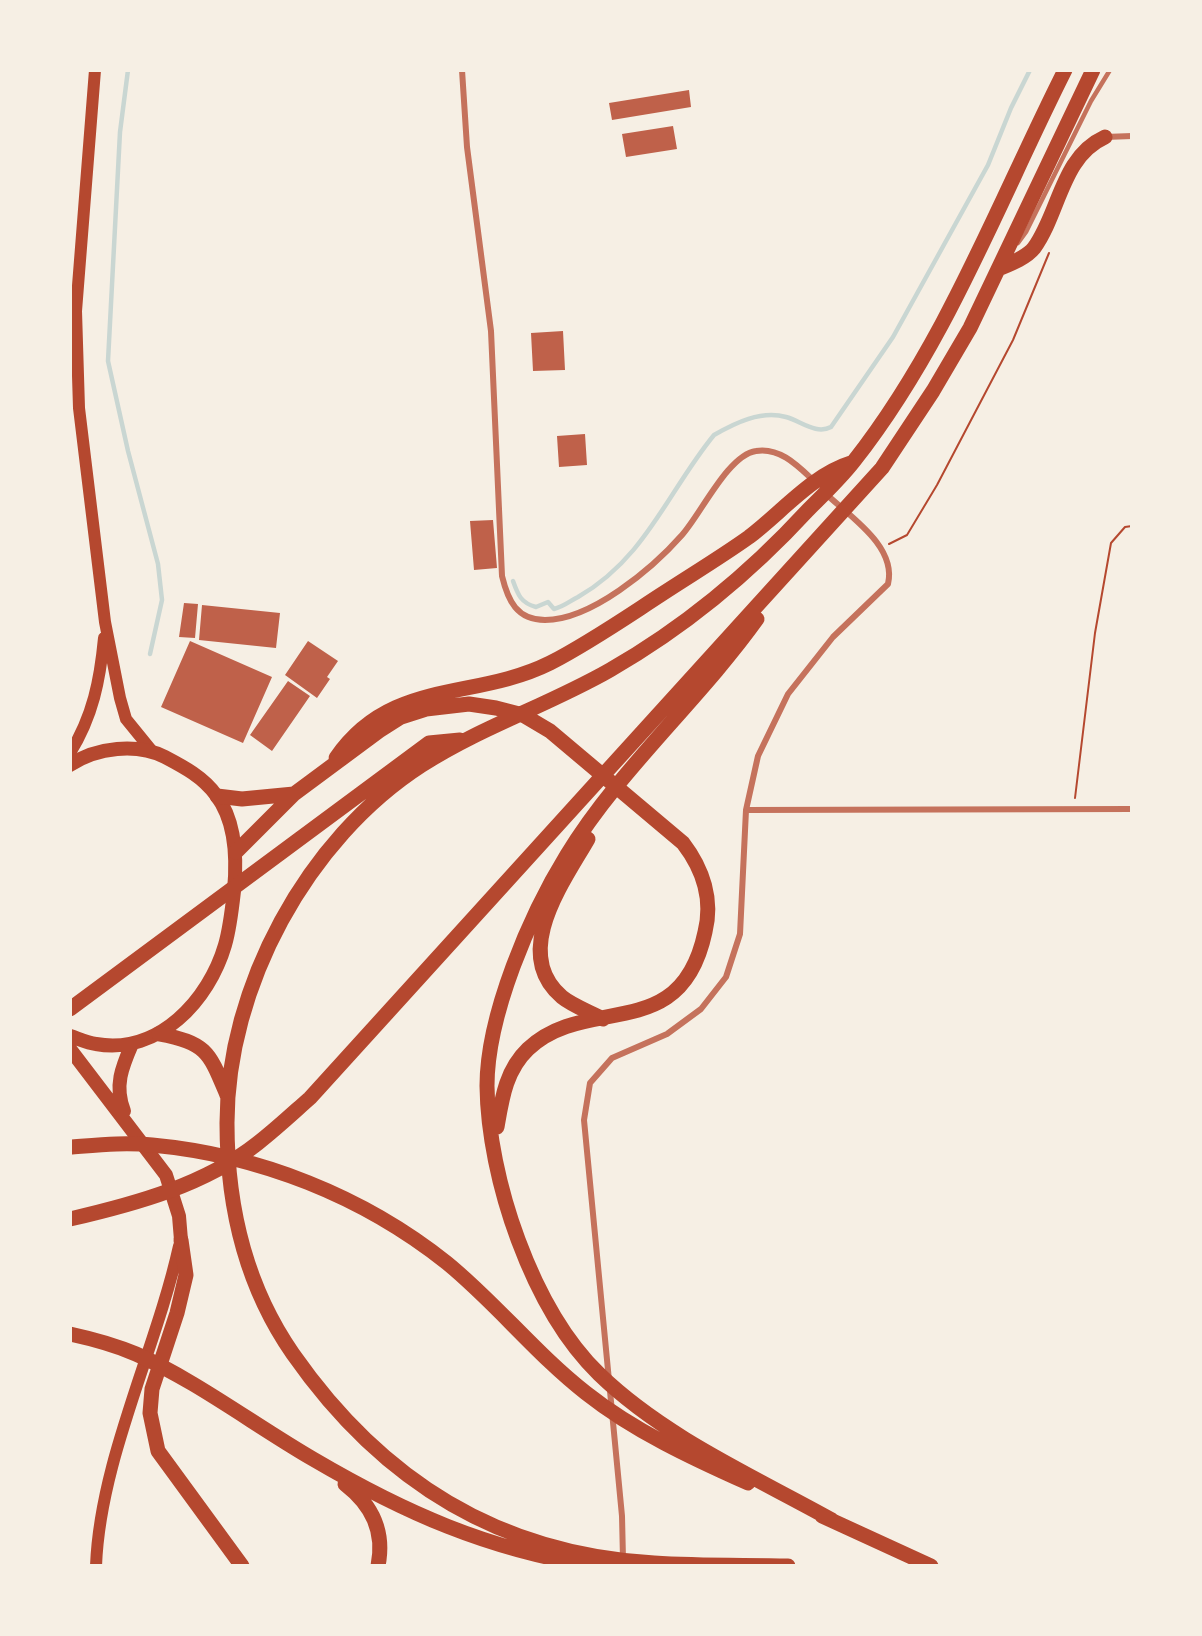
<!DOCTYPE html>
<style>
body{margin:0}
#map{position:relative;width:1202px;height:1636px;overflow:hidden;background:#f6efe4;font-family:Cabin,sans-serif}
canvas{display:block}
.frame{position:absolute;inset:0;border:72px solid #f6efe4;pointer-events:none}
</style>
<div id="map">
<canvas width="1202" height="1636"></canvas>
<div class="frame"></div>
</div>
<script>
const g = document.querySelector('canvas').getContext('2d');
g.lineJoin = 'round';
function trace(path, color, width, dash) { g.strokeStyle = color; g.lineWidth = width; g.lineCap = dash ? 'butt' : 'round'; g.setLineDash(dash || []); g.stroke(path); }
function fillPath(path, color) { g.fillStyle = color; g.fill(path, 'evenodd'); }
const stream = new Path2D(`
 M 128,70 L 120,132 L 108,361 L 128,451 L 158,564 L 162,600 L 150,654
 M 513,581 C 518,595 521,603 536,607 L 548,602 L 554,609 C 563,607 570,601 578,597 C 646,558 668,491 714,435 C 735,423 761,410 786,417 C 801,421 816,435 831,427 L 893,337 L 988,165 L 1011,108 L 1030,70`);
const building = new Path2D(`
 M 689,90 L 691,107 L 612,120 L 609,103 Z
 M 673,126 L 677,149 L 626,157 L 622,134 Z
 M 563,331 L 565,370 L 533,371 L 531,333 Z
 M 585,434 L 587,465 L 559,467 L 557,436 Z
 M 493,520 L 497,568 L 474,570 L 470,521 Z
 M 184,603 L 198,604 L 195,638 L 179,637 Z
 M 202,605 L 280,613 L 276,648 L 199,640 Z
 M 190,641 L 272,677 L 243,743 L 161,707 Z
 M 308,641 L 338,661 L 327,677 L 330,679 L 317,698 L 285,675 Z
 M 288,681 L 310,696 L 272,751 L 250,735 Z`);
const path = new Path2D(`
 M 889,544 L 907,535 L 937,485 L 1013,340 L 1049,253
 M 1075,798 L 1095,633 L 1111,543 L 1125,527 L 1132,526`);
const service = new Path2D(`
 M 1018,243 L 1026,232 L 1091,101 L 1110,70`);
const minor = new Path2D(`
 M 462,70 L 467,147 L 491,331 L 502,576 C 508,601 517,620 545,620 C 591,620 652,569 682,535 C 701,514 728,455 756,451 C 780,447 798,466 814,481
 M 1105,137 L 1132,136
 M 746,810 L 1132,809
 M 623,1559 L 622,1516 L 584,1120 L 590,1083 L 612,1058 L 667,1034 L 701,1009 L 726,977 L 740,934 L 746,810 L 758,756 L 788,694 L 833,637 L 888,584 C 897,546 849,516 825,493`);
const secondary = new Path2D(`
 M 95,70 L 76,311 L 79,408 L 105,622 L 120,698 L 126,719 L 152,751
 M 70,753 C 93,716 100,680 104,638
 M 96,1566 C 100,1460 156,1350 179,1246`);
const primary = new Path2D(`
 M 70,765 C 97,747 137,743 165,757 C 184,767 203,777 216,795 C 236,821 237,860 234,891 C 232,909 230,928 225,945 C 209,1000 159,1055 96,1044 C 88,1043 79,1039 70,1036
 M 70,1049 L 166,1175 L 179,1216 L 181,1240
 M 124,1111 C 114,1086 122,1067 132,1044`);
const trunk = new Path2D(`
 M 998,269 C 1010,264 1026,258 1034,248 C 1060,212 1061,157 1105,137
 M 757,619 C 699,700 618,771 567,855 C 530,915 487,1015 487,1086 C 488,1178 532,1309 599,1374 C 664,1437 753,1476 832,1520
 M 336,758 C 391,678 474,701 550,663 C 589,643 625,618 662,594 C 691,575 721,557 749,537 C 781,513 812,475 851,463
 M 217,796 L 242,799 L 294,794
 M 588,839 C 564,881 510,953 562,997 C 573,1006 590,1012 603,1019
 M 236,852 L 294,794 L 379,731 L 401,717 L 426,709 L 469,704 L 496,708 L 523,715 L 550,731 L 683,843 C 703,869 713,900 705,932 C 681,1046 587,993 528,1049 C 506,1070 502,1098 497,1127
 M 70,1009 L 429,743 L 460,740
 M 159,1034 C 207,1043 209,1052 227,1095
 M 70,1147 C 97,1145 125,1142 152,1145 C 259,1155 363,1196 447,1263 C 496,1303 536,1354 586,1393 C 634,1431 692,1458 748,1483
 M 70,1219 C 135,1204 205,1185 258,1143 C 276,1129 293,1113 310,1098 L 882,468 L 933,391 L 970,328 L 1093,70
 M 181,1240 L 186,1275 L 177,1313 L 152,1389 L 150,1413 L 158,1451 L 242,1566
 M 70,1334 C 93,1339 115,1345 136,1354 C 195,1380 256,1426 313,1459 C 405,1513 487,1549 592,1566
 M 345,1484 C 372,1505 385,1531 378,1566
 M 822,1516 L 931,1566
 M 788,1566 C 743,1565 699,1566 654,1563 C 498,1554 381,1480 293,1354 C 245,1285 227,1205 227,1123 C 227,987 307,839 422,765 C 481,727 549,705 610,670 C 685,627 750,573 808,510 C 824,494 840,479 854,461 C 946,344 998,203 1065,70`);
trace(stream, '#c9d6d2', 4.5);
fillPath(building, '#bf614a');
trace(path, '#b5482f', 2);
trace(service, '#c5725c', 4.5);
trace(minor, '#c5725c', 6);
trace(secondary, '#b5482f', 12);
trace(primary, '#b5482f', 14);
trace(trunk, '#b5482f', 15);
</script>
